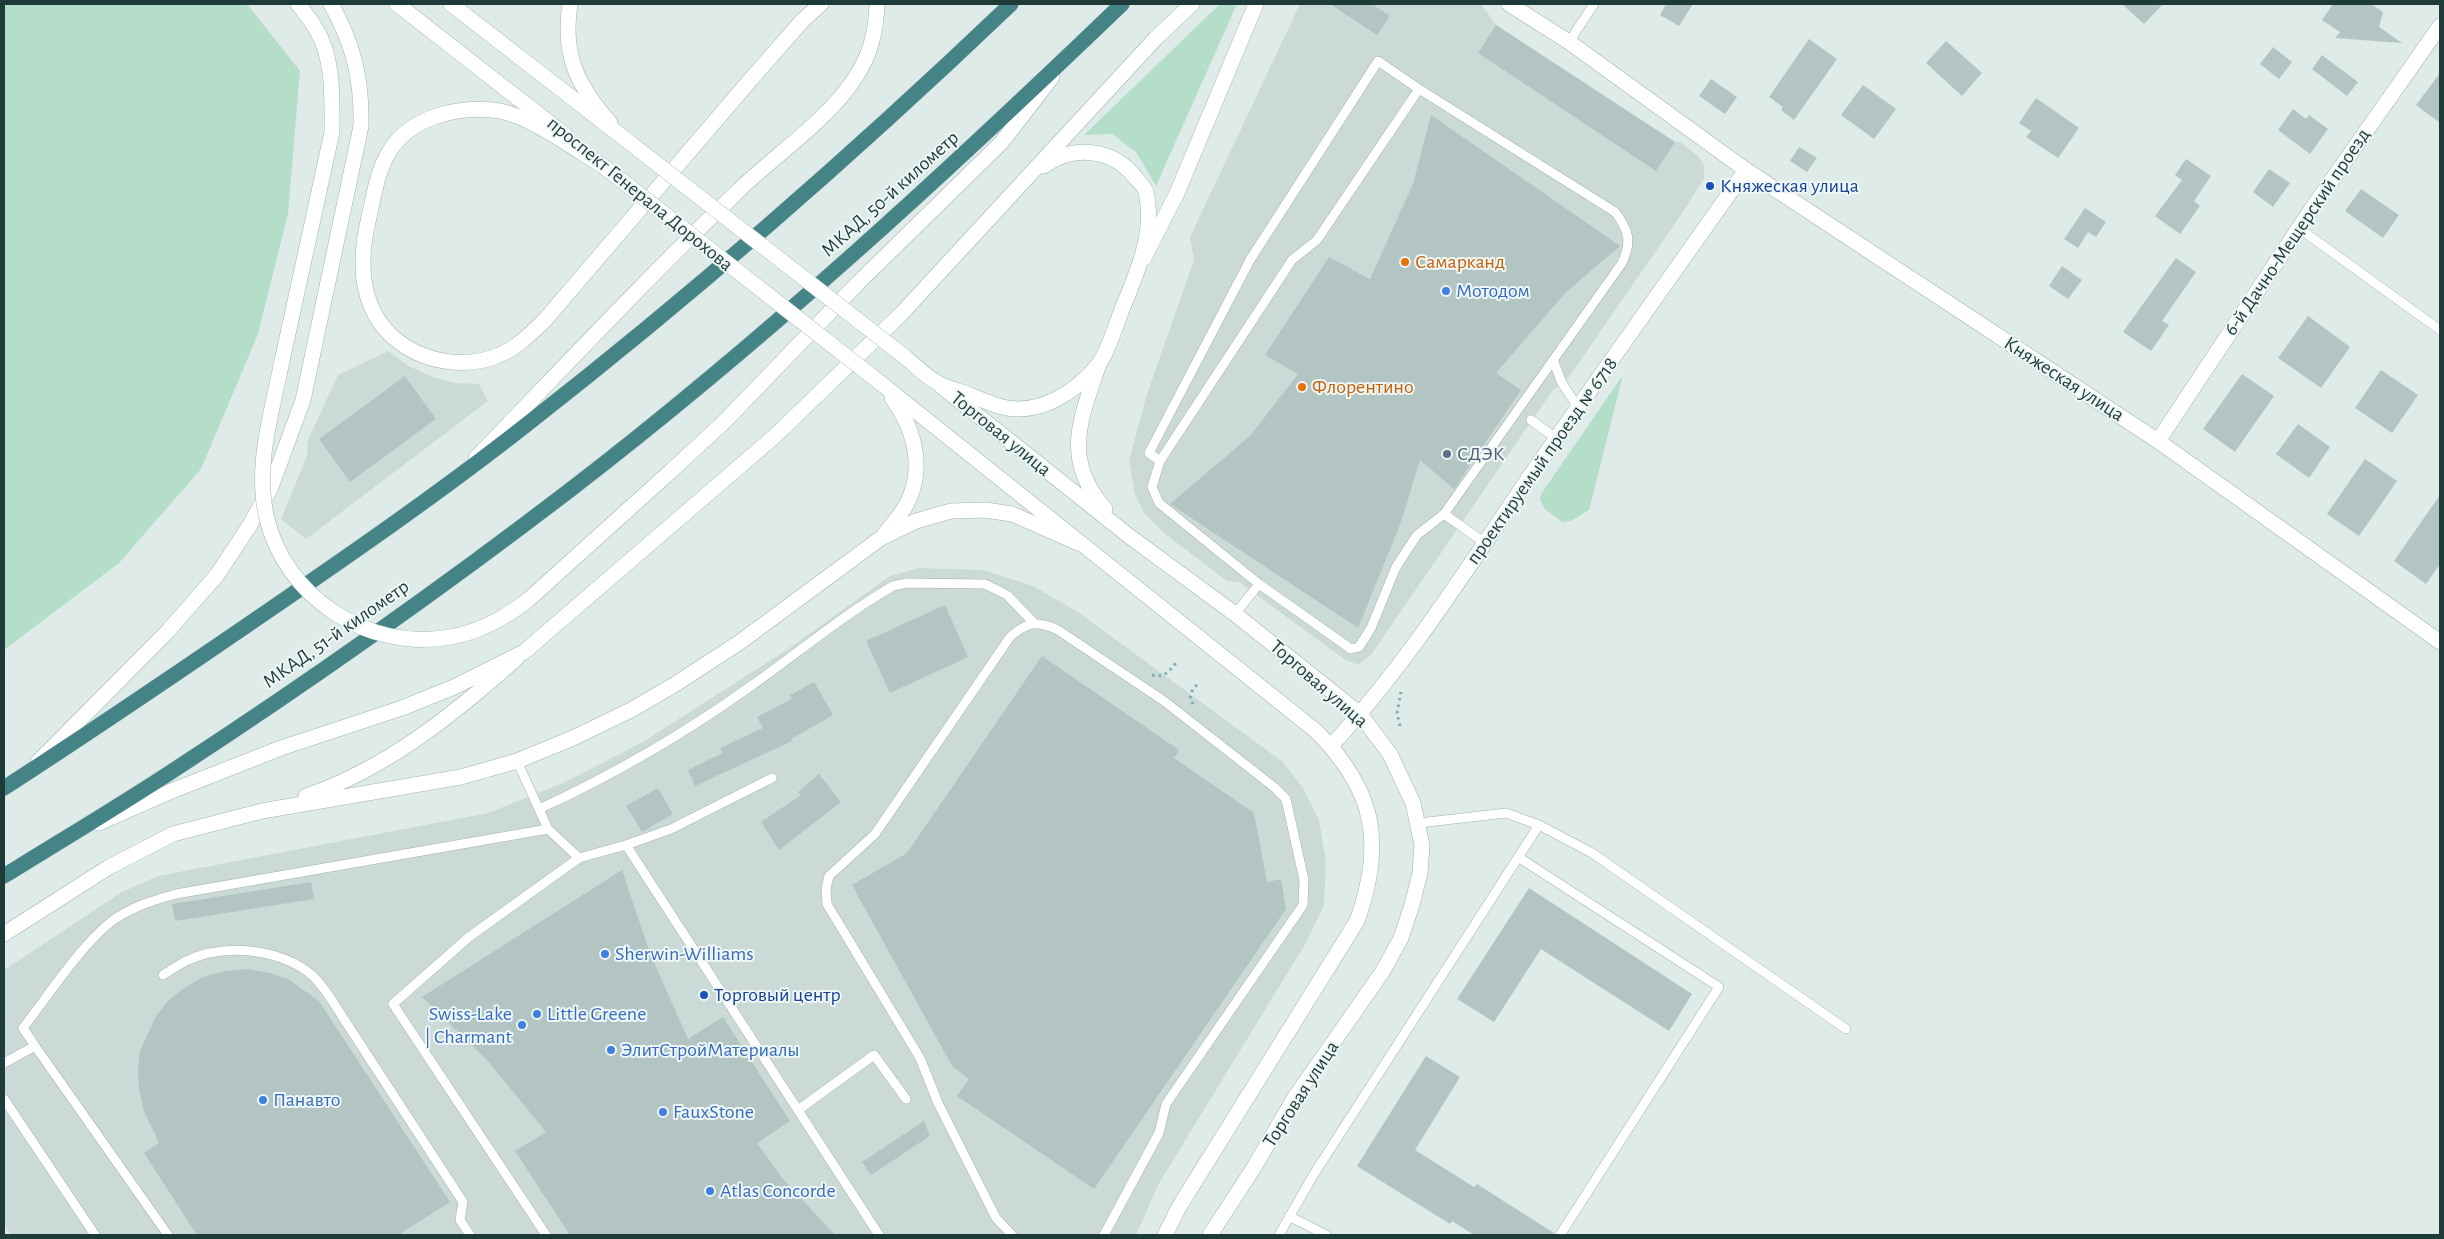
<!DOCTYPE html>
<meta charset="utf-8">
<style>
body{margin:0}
#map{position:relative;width:2444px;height:1239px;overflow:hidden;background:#deebe8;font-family:"Alegreya Sans",sans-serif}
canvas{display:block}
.frame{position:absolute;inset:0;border:5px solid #1e3b3a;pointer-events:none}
</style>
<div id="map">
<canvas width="2444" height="1239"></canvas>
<div class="frame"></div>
</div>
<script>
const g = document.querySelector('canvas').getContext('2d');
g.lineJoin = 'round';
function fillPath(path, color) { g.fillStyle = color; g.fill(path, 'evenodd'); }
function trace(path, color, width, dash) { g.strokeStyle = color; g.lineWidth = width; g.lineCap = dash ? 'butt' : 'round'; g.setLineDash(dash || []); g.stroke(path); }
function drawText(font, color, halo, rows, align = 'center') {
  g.font = font + ' "Alegreya Sans",sans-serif'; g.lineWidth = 4; g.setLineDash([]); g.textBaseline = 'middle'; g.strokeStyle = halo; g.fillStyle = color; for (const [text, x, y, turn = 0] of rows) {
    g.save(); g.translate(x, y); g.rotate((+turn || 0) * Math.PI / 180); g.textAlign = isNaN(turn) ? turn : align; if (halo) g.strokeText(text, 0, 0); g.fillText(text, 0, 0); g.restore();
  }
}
const built = new Path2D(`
 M 1300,4 L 1481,4 L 1496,25 L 1675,142 L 1680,142 L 1699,157 L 1704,165 L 1704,178 L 1687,206 L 1569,377 L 1552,391 L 1371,655 L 1358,665 L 1344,659 L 1239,582 L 1227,581 L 1164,533 L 1145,514 L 1135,495 L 1129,461 L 1146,397 L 1194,260 L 1190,237 Z
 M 388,351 L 407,365 L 432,377 L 456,383 L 479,384 L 488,401 L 306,539 L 281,519 L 307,456 L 308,440 L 338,375 Z
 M 919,568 L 983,570 L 1033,586 L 1078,612 L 1283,762 L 1303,788 L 1319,820 L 1326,861 L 1324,905 L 1307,941 L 1158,1185 L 1136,1235 L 11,1235 L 4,1225 L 4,970 L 120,893 L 158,876 L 488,813 L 563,783 L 643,742 L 788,649 L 890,576 Z`);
const green = new Path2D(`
 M 4,4 L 247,4 L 300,71 L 288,214 L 258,334 L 201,469 L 119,563 L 4,650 Z
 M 1220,4 L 1237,4 L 1156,186 L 1136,152 L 1112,134 L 1084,135 Z
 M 1623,375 L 1589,510 L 1571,521 L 1562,522 L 1545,509 L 1540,500 L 1541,494 Z`);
const building = new Path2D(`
 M 1330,4 L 1372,4 L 1390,16 L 1377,35 Z
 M 1666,4 L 1693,4 L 1679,26 L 1660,15 Z
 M 2122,4 L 2163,4 L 2144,24 Z
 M 2333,4 L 2371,4 L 2383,12 L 2379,27 L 2402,43 L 2335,38 L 2340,32 L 2322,20 Z
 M 1496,25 L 1675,142 L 1656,171 L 1478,53 Z
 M 1809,39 L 1837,59 L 1794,120 L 1781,110 L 1783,107 L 1769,97 Z
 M 1946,41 L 1982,73 L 1962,96 L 1926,63 Z
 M 2273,47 L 2292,62 L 2279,79 L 2260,64 Z
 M 2322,55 L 2358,82 L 2347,96 L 2312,69 Z
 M 2440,73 L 2440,123 L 2416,105 Z
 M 1711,79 L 1737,97 L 1725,114 L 1699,96 Z
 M 1863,85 L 1896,109 L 1874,139 L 1841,115 Z
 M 2036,98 L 2079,128 L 2058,158 L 2026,137 L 2031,131 L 2019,123 Z
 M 2293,109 L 2306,119 L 2309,115 L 2328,129 L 2310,154 L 2278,130 Z
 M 1431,115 L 1620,246 L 1566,292 L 1496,373 L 1521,390 L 1454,489 L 1420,460 L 1401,522 L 1358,628 L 1170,504 L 1250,436 L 1298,374 L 1265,355 L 1329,257 L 1370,279 L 1413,184 Z
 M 1799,147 L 1817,158 L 1807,172 L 1790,161 Z
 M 2186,159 L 2211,176 L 2194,201 L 2200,206 L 2180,234 L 2155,216 L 2182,180 L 2175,175 Z
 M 2269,169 L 2290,183 L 2273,207 L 2253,192 Z
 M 2361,189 L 2399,215 L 2383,238 L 2345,211 Z
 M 2085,208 L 2106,222 L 2096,237 L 2088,232 L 2078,248 L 2064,239 Z
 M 2176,258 L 2196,272 L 2162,321 L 2169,325 L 2151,351 L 2123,332 Z
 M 2062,266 L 2082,280 L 2068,299 L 2049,286 Z
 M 2308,316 L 2350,347 L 2321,388 L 2278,358 Z
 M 2381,370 L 2418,395 L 2392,433 L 2355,408 Z
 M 2242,374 L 2274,396 L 2235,452 L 2203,429 Z
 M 405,376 L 436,419 L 350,482 L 319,439 Z
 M 2298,424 L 2330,447 L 2309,478 L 2276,454 Z
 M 2365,459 L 2397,481 L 2359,536 L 2327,514 Z
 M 2440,495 L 2440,564 L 2426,584 L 2394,561 Z
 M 945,605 L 968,657 L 890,693 L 866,641 Z
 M 1042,656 L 1179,750 L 1174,758 L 1254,813 L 1267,882 L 1281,879 L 1286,909 L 1094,1189 L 957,1096 L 969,1079 L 952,1066 L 852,885 L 907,853 Z
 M 814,682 L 833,715 L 791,739 L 792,741 L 695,786 L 688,770 L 723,753 L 720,748 L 763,728 L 757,717 L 792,699 L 790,695 Z
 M 819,774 L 841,802 L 779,850 L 761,822 L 801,795 L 798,792 Z
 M 658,788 L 673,814 L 642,832 L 626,806 Z
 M 622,870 L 651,956 L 688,1039 L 723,1017 L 790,1121 L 757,1143 L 783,1179 L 835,1235 L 570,1235 L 515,1151 L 546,1132 L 487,1060 L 422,997 Z
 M 311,882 L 314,899 L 175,921 L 172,904 Z
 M 1529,888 L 1692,994 L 1669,1031 L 1541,949 L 1494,1022 L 1457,999 Z
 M 248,969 L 270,973 L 288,979 L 319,1001 L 450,1202 L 398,1235 L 197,1235 L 144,1153 L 159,1143 L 144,1111 L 139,1090 L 138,1070 L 140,1051 L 156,1016 L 168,1001 L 184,988 L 203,977 L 226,971 Z
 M 1426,1056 L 1460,1077 L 1415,1150 L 1474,1187 L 1477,1184 L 1554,1233 L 1554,1235 L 1474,1235 L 1452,1221 L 1450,1224 L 1357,1166 Z
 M 924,1121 L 930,1136 L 871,1175 L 862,1162 Z`);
const path = new Path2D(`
 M 1152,675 C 1164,678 1168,672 1176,663
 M 1193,704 L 1190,699 L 1192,691 L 1199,682
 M 1400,726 L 1397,713 L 1401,692`);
const service = new Path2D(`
 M 1569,42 L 1594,4
 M 2297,231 L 2307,234 L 2440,330
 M 1553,360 L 1562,383 L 1579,409
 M 1531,420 L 1557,439
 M 1160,461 L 1152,487 L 1159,503 L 1259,584 L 1351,649 L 1359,647 L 1371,628 L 1396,567 L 1417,535 L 1444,514 L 1622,263 C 1632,242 1629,230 1615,212 L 1419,89 L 1378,61 L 1250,260 L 1149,453 L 1160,461 L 1292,260 L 1317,240 L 1419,89
 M 1444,514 L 1485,543
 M 1235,614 L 1259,584
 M 517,761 L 548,829 L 579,858
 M 772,778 L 671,829 L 626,845 L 879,1235
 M 539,809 C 613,775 684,734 751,686 C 798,653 843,615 893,586 L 907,583 L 985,584 L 1007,595 L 1035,624
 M 1419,823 L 1506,813 L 1539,825 L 1592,853 L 1846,1029
 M 1518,857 L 1719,987 L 1560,1235
 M 163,975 C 171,970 178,965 186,961 C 225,943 280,948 313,976 C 324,987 332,1000 340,1013 L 463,1202 L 460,1220 L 470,1235
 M 35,1046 L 168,1235
 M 4,1063 L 35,1046 L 23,1028 C 48,996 81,945 112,921 C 131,907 154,900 176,894 L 548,829
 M 4,1099 L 95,1235
 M 798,1110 L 874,1055 L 906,1099
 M 1289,1216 L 1326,1235
 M 546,1235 L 393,1004 L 469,937 L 579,858 L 626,845
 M 1012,1235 L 996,1218 L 938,1103 L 920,1058 L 827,904 L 826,889 L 829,876 L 875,834 L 1010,637 C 1027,622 1036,620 1058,630 L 1164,701 L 1274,787 L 1286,799 L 1304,880 L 1303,905 L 1166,1104 L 1159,1133 L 1104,1235
 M 1279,1235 L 1314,1174 L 1539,825`);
const minor = new Path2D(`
 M 1509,4 L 1569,42 L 1746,170 L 2158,441 L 2440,642
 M 2158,441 L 2313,207 L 2440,26
 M 1331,746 C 1410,661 1471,562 1537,466 C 1606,367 1676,269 1746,170`);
const tertiary = new Path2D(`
 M 397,4 L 565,135
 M 570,4 C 562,55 577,85 610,123
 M 603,166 C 575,149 531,117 500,111 C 461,105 410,116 389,152 C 377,172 374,195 369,217 C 362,246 359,278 371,306 C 390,354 453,375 499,355 C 517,348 530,334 544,321 L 752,78 L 803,20 L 821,4
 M 1144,258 L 1177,193 L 1256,4
 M 1099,364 C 1081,418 1061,459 1105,509
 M 883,385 L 1316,731 C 1375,790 1385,843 1357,921 L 1179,1207 L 1165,1235
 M 942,387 L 1129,536 L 1235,614 L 1360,714 L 1390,754 L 1413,803 L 1422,845 L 1420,873 L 1412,905 L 1401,938 L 1383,971 L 1295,1097 L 1253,1169 L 1210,1235
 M 476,458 C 563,368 648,277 738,191 C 774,156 829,119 855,78 C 871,54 876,32 877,4
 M 884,535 C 891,525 899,517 905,507 C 926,471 915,429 892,398
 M 306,796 C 386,769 453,715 516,659
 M 4,934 L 109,867 L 173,834 L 262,811 L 461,777 L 517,761 L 573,738 L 631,710 L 674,685 L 740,642 L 881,538 L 916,521 L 951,511 L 985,510 L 1012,514 L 1078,543`);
const secondary = new Path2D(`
 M 451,4 L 625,139
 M 905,357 C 915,365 926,377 938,383 C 947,388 959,391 970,395 C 980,399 991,404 1002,407 C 1039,416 1076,392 1098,365 C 1108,353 1118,318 1125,302 C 1139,268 1155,230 1146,192 C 1145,187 1139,182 1135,177 C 1112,148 1073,145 1044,166
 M 282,361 L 332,132 C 332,99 334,58 316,29 C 311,20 304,12 298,4
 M 671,471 L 724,422 L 859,282 L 1002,142 L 1052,77
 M 38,762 L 167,632 L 217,575 L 250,525 L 271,487 L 303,400 L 361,126 C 362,80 354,45 331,4
 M 99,823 L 174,790 L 281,748 L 402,708 L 454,687 L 524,652 L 776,435 L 902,313 L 1156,38 L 1192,4`);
const trunk = new Path2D(`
 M 4,788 C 92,731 179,672 265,613 C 354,552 442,491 526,425 C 695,293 856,152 1011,4
 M 4,876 C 60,841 118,807 174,770 C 309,682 442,588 570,490 C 765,340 945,174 1122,4`);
const tertiaryBridge = new Path2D(`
 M 603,166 L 883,385`);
const secondaryBridge = new Path2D(`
 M 625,139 L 905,357
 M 282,361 C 272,412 255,464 266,515 C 284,597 368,652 450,637 C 480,632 505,618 528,600 L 671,471`);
const markers = [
 [1710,186,5,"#1a4fb4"],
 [1405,262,5,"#e8710a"],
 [1446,291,5,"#3f7fe0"],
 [1302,387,5,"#e8710a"],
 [1447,454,5,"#5c6f8a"],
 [605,954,5,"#3f7fe0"],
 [704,995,5,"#1a4fb4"],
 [537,1014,5,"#3f7fe0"],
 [522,1025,5,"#3f7fe0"],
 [611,1050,5,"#3f7fe0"],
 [263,1100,5,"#3f7fe0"],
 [663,1112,5,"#3f7fe0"],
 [710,1191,5,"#3f7fe0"]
];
const transitNames = [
 ["Княжеская улица",1720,186],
 ["Торговый центр",714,995]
];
const streetNames = [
 ["проспект Генерала Дорохова",640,194,39],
 ["МКАД, 50-й километр",890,194,-42],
 ["6-й Дачно-Мещерский проезд",2297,232,-56],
 ["Княжеская улица",2064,379,33],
 ["Торговая улица",1001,434,39],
 ["проектируемый проезд № 6718",1542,461,-55],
 ["МКАД, 51-й километр",336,634,-35],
 ["Торговая улица",1319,684,41],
 ["Торговая улица",1301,1094,-57]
];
const foodNames = [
 ["Самарканд",1415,262],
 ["Флорентино",1312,387]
];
const shopNames = [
 ["Мотодом",1456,291],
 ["Sherwin-Williams",615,954],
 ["Swiss-Lake",512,1014,"right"],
 ["| Charmant",512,1037,"right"],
 ["Little Greene",547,1014],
 ["ЭлитСтройМатериалы",621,1050],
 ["Панавто",273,1100],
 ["FauxStone",673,1112],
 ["Atlas Concorde",720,1191]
];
const serviceNames = [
 ["СДЭК",1457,454]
];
fillPath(built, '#ccdad7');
fillPath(green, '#b5deca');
fillPath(building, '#b3c5c2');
trace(service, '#a1b3b0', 10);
trace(minor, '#a1b3b0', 16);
trace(tertiary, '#a1b3b0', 16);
trace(secondary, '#9cb7b4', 16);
trace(trunk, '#c0c8c8', 16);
trace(path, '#7cb0ad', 3, [2.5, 4]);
trace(service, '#fff', 9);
trace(minor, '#fff', 15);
trace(tertiary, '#fff', 15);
trace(secondary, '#fff', 15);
trace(trunk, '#448486', 15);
trace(tertiaryBridge, '#a1b3b0', 16, []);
trace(secondaryBridge, '#9cb7b4', 16, []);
trace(tertiaryBridge, '#fff', 15);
trace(secondaryBridge, '#fff', 15);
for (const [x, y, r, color] of markers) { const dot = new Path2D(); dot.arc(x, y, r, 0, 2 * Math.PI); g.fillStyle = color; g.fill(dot); trace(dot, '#eef7f5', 2); }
drawText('20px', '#164399', '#eef7f5', transitNames, 'left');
drawText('20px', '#1e3b3a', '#eef7f5', streetNames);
drawText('20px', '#c56008', '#eef7f5', foodNames, 'left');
drawText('20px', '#366cbe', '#eef7f5', shopNames, 'left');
drawText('20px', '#4e5e75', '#eef7f5', serviceNames, 'left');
</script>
